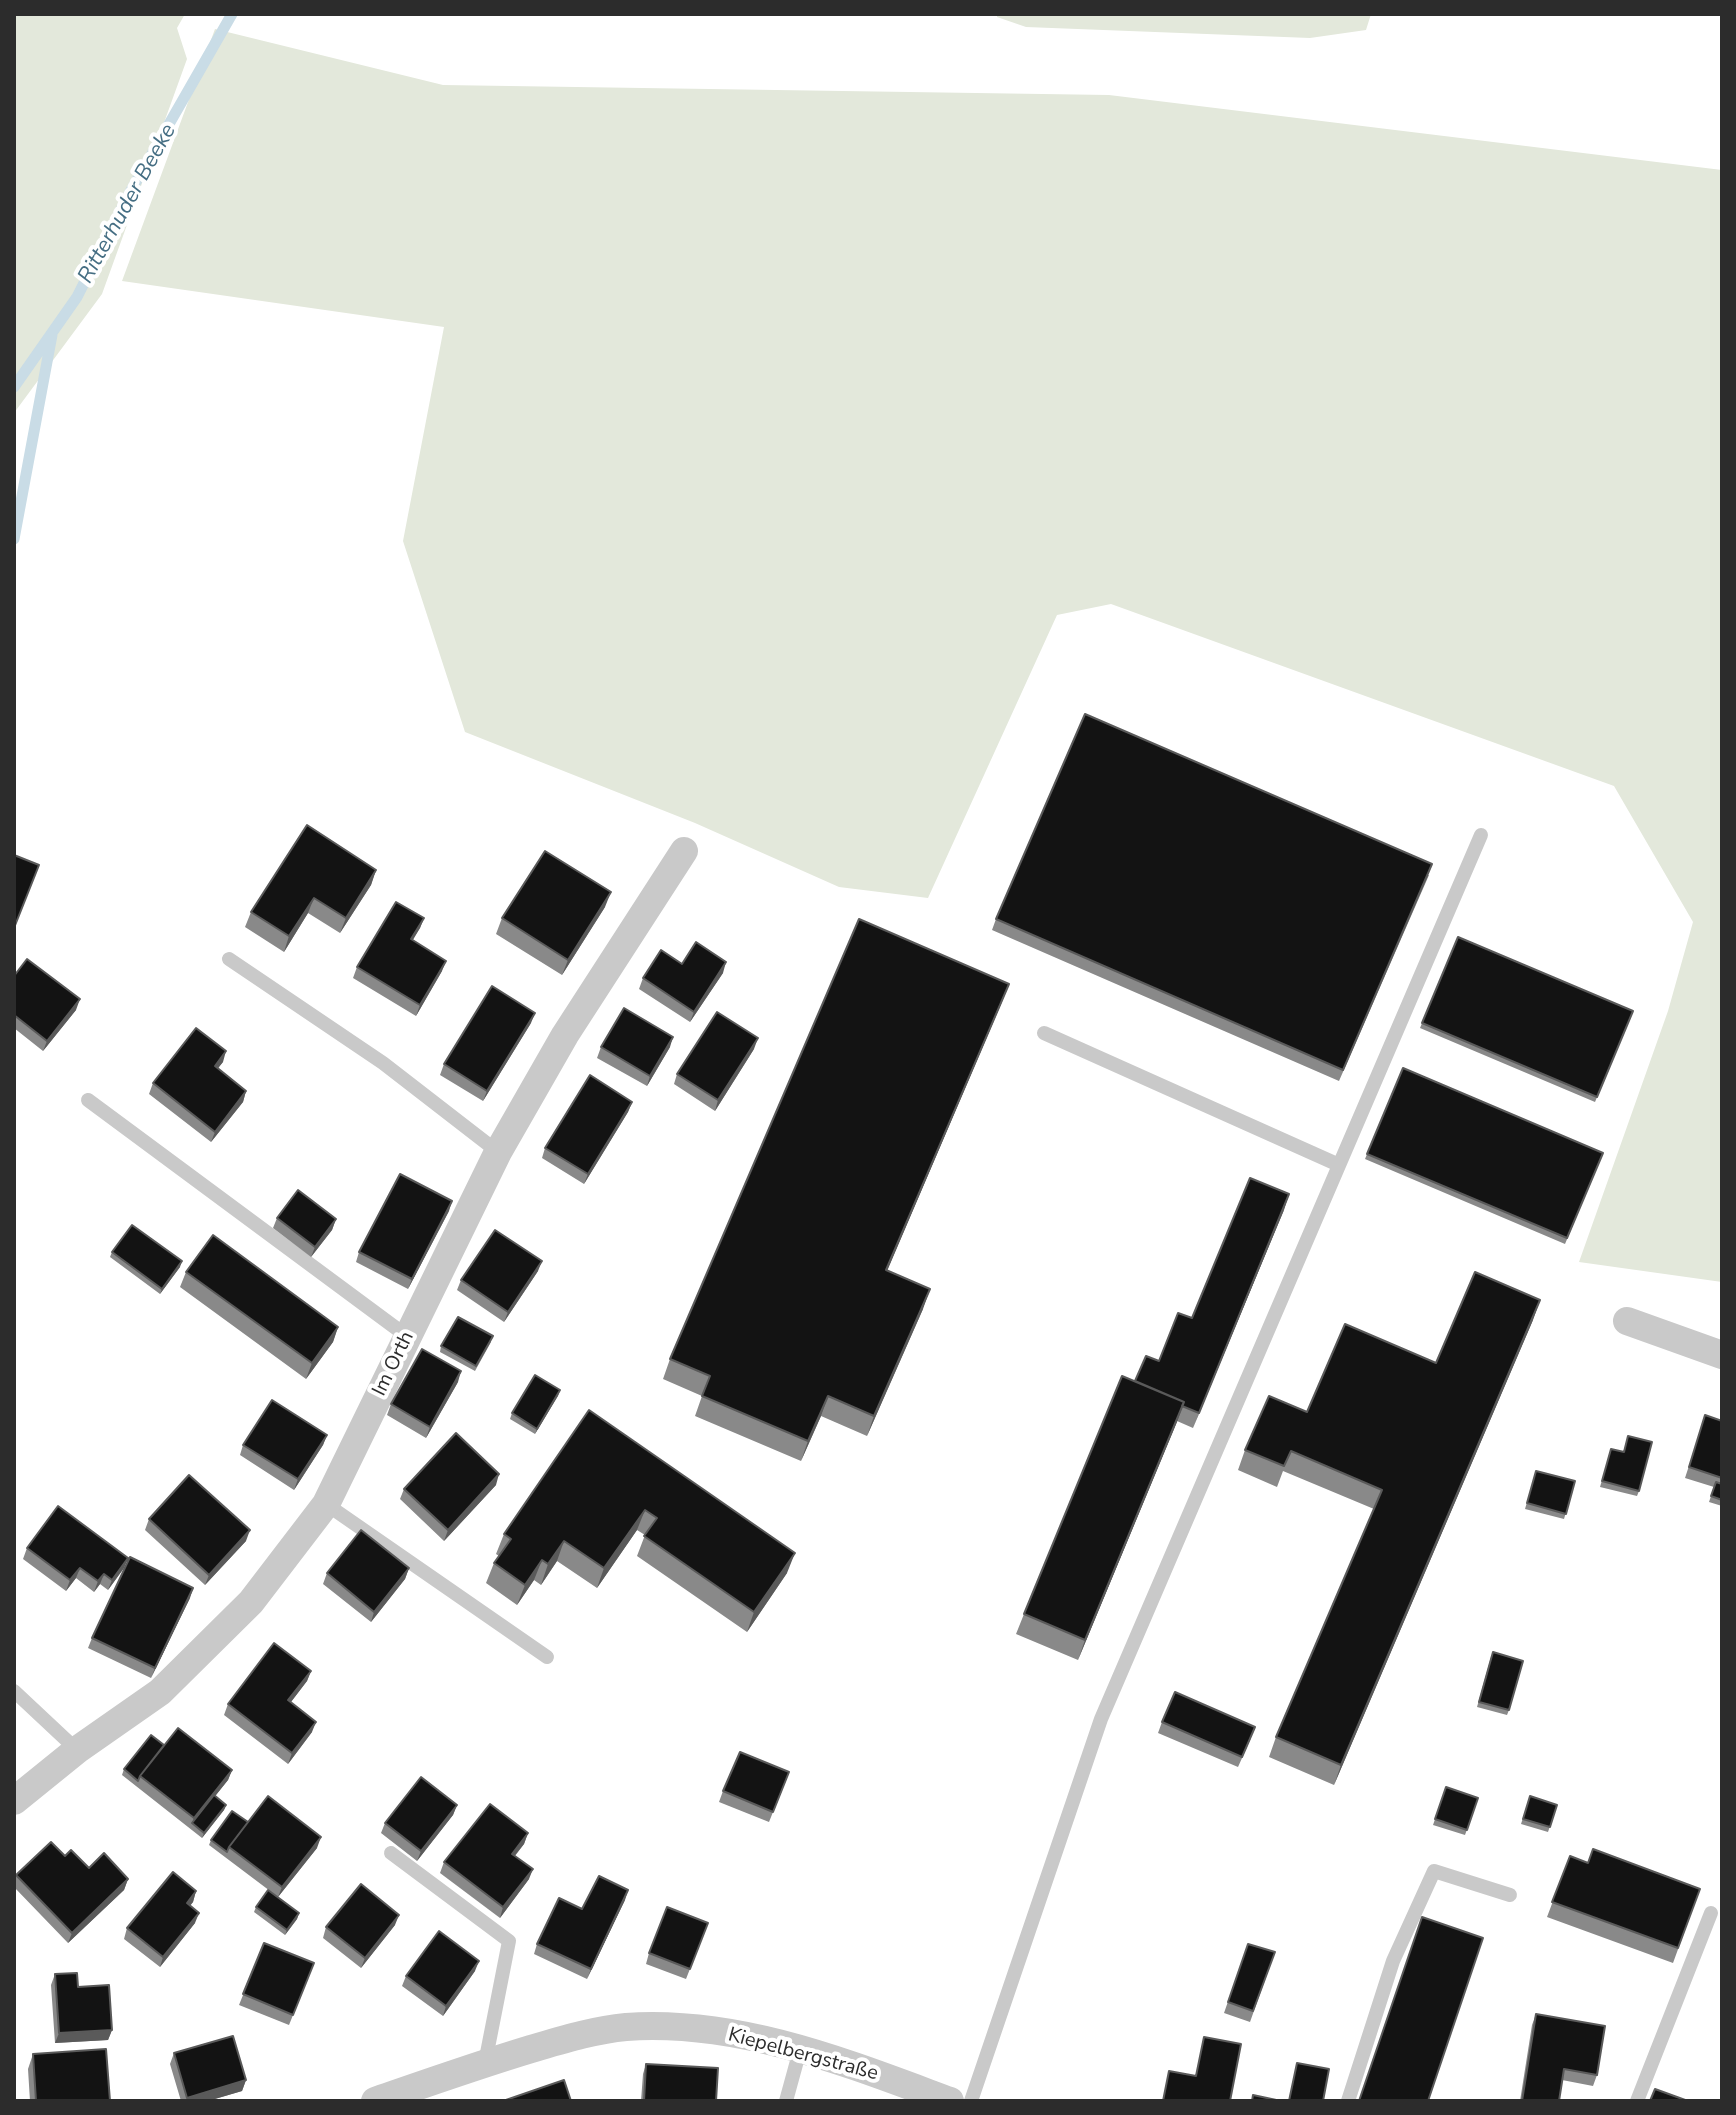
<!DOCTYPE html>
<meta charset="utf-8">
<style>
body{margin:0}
#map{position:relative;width:1736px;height:2115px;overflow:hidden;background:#fff;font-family:"Nunito Sans",sans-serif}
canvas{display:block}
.frame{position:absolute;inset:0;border:16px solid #2c2c2c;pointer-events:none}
</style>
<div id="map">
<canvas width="1736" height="2115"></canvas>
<div class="frame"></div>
</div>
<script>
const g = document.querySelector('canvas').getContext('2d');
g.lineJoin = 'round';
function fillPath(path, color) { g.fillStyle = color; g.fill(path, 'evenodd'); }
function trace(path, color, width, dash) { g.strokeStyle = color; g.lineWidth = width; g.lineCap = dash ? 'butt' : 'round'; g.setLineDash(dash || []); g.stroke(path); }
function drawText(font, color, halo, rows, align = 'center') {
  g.font = font + ' "Nunito Sans",sans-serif'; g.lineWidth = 8; g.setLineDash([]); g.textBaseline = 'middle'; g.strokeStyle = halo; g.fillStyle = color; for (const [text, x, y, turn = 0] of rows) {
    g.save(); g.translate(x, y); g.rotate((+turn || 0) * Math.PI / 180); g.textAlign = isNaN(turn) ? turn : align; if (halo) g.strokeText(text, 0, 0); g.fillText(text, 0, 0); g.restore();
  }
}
const green = new Path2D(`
 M 14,14 L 185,14 L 177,28 L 187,59 L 102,294 L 14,413 Z
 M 997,14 L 1371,14 L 1366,30 L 1310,38 L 1026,27 L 997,17 Z
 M 215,29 L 443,85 L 1109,95 L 1722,170 L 1722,1282 L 1579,1262 L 1668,1011 L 1693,922 L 1614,786 L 1111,604 L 1057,615 L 928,898 L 839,887 L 695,823 L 465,732 L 403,541 L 444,327 L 122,281 Z`);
const stream = new Path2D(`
 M 14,387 L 77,297 L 129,194 L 232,14
 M 14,539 L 52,335`);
const service = new Path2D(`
 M 229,959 L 383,1063 L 498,1152
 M 1044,1033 L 1339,1165
 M 88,1100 L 408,1337
 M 326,1504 L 547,1657
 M 14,1691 L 77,1750
 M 391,1853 L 509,1941 L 485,2063
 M 786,2101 L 800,2050
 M 971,2101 L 1101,1719 L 1481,835
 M 1348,2101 L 1393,1961 L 1434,1871 L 1510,1895
 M 1637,2101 L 1711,1913`);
const minor = new Path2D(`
 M 1627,1321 L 1722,1355
 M 14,1801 L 77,1750 L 160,1692 L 251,1602 L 326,1504 L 498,1152 L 565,1035 L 684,851
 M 375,2101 C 427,2083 478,2065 531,2049 C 562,2040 594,2030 626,2027 C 739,2019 847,2063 950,2101`);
const wall = new Path2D(`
 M 376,870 L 371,885 L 340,933 L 308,913 L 284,952 L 245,927 L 251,912 Z
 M 1429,875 L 1339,1081 L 992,930 L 996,919 Z
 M 605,907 L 562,975 L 496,934 L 502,918 Z
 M 424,918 L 420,928 L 412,940 L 442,971 L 416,1016 L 353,978 L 357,967 Z
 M 1458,937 L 1633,1011 L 1595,1102 L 1420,1028 Z
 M 682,964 L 723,973 L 690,1022 L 639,989 L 643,978 Z
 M 14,976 L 76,1010 L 43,1051 L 14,1028 Z
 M 1009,984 L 1001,1004 L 887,1270 L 923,1309 L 867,1436 L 821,1416 L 801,1461 L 695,1416 L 702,1396 L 663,1379 L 670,1359 Z
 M 531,1023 L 483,1101 L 440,1075 L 444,1064 Z
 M 601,1047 L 670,1047 L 647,1086 L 597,1058 Z
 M 754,1049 L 715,1111 L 674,1084 L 677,1074 Z
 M 223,1062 L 217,1069 L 246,1091 L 243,1102 L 211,1142 L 149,1094 L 153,1083 Z
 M 1403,1068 L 1603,1153 L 1565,1244 L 1365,1159 Z
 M 632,1102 L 628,1112 L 584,1184 L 542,1158 L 545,1148 Z
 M 1284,1210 L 1193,1428 L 1177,1421 L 1078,1660 L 1016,1634 L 1024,1614 L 1135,1381 L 1159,1361 L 1192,1318 Z
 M 449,1211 L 408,1289 L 356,1262 L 359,1252 Z
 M 277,1218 L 336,1219 L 332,1230 L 311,1257 L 273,1228 Z
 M 112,1252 L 180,1267 L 160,1294 L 110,1257 Z
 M 538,1271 L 504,1322 L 457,1290 L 461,1280 Z
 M 186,1272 L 338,1327 L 333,1342 L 306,1379 L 180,1287 Z
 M 1533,1320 L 1334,1785 L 1269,1757 L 1276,1737 L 1374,1509 L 1283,1471 L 1277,1487 L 1238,1470 L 1245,1450 L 1307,1412 L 1436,1363 Z
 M 491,1342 L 475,1371 L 440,1352 L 441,1346 Z
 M 458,1382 L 426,1438 L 387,1415 L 391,1404 Z
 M 560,1390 L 535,1434 L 510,1419 L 512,1413 Z
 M 589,1410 L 787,1573 L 747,1632 L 637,1556 L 645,1535 L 637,1530 L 597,1588 L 557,1561 L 541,1585 L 534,1580 L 517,1605 L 486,1583 L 494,1563 L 499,1556 L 496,1554 L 504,1534 Z
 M 1722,1421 L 1722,1506 L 1709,1502 L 1714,1487 L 1685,1478 L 1702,1426 Z
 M 327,1435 L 323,1445 L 294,1490 L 240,1455 L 243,1445 Z
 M 1611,1449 L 1639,1491 L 1637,1496 L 1600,1487 Z
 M 1536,1471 L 1575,1481 L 1564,1519 L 1525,1509 Z
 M 496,1485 L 444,1541 L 400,1499 L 404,1489 Z
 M 149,1519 L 246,1541 L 205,1585 L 145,1530 Z
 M 27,1548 L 128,1558 L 124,1568 L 108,1590 L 100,1584 L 94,1592 L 76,1578 L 66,1591 L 23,1559 Z
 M 409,1568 L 405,1579 L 371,1622 L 323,1584 L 327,1573 Z
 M 190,1598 L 151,1678 L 88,1648 L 92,1638 Z
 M 1491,1657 L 1509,1710 L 1507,1715 L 1477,1707 Z
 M 311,1671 L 307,1681 L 291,1702 L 312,1732 L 288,1764 L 224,1715 L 228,1704 Z
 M 1162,1722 L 1251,1738 L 1238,1767 L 1158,1733 Z
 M 164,1745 L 232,1770 L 228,1780 L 215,1796 L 226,1805 L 224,1810 L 202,1838 L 122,1775 L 124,1769 Z
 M 789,1772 L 769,1822 L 719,1802 L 723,1791 Z
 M 1446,1787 L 1478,1798 L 1465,1835 L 1433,1825 Z
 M 1530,1796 L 1557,1805 L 1548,1832 L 1521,1824 Z
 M 457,1805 L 453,1815 L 417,1861 L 381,1833 L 385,1823 Z
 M 248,1822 L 317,1848 L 278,1897 L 209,1845 L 211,1840 Z
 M 528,1833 L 524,1844 L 515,1856 L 529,1879 L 500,1918 L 440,1873 L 444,1862 Z
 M 1570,1856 L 1588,1863 L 1700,1889 L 1673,1963 L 1547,1917 Z
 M 89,1868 L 128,1879 L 124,1890 L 68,1943 L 14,1887 L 14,1880 L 16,1875 Z
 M 196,1891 L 193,1902 L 190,1906 L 195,1923 L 160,1967 L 124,1939 L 127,1928 Z
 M 625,1900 L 587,1979 L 534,1954 L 537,1944 L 582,1909 Z
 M 256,1907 L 299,1913 L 297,1919 L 285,1935 L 254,1912 Z
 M 708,1923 L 686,1979 L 646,1964 L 649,1953 Z
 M 395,1925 L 361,1968 L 323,1938 L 326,1927 Z
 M 264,1943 L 314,1963 L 289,2025 L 239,2005 Z
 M 1248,1944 L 1275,1952 L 1250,2022 L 1224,2013 Z
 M 475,1971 L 443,2016 L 402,1986 L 406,1976 Z
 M 55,1974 L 78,1987 L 112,2030 L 108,2040 L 55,2043 L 51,1985 Z
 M 1536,2014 L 1597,2075 L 1593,2086 L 1562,2080 L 1559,2101 L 1520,2101 L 1532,2025 Z
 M 174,2053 L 246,2080 L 242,2091 L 208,2101 L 181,2101 L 170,2064 Z
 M 33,2054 L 110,2101 L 30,2101 L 28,2069 Z
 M 646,2064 L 716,2101 L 641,2101 L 643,2074 Z`);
const shadedWall = new Path2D(`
 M 376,870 L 371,885 L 340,933 L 346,918 Z
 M 611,892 L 605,907 L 562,975 L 568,960 Z
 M 314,898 L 308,913 L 284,952 L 289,936 Z
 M 424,918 L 420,928 L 407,950 L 411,939 Z
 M 446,961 L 442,971 L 416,1016 L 420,1005 Z
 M 726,962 L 723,973 L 690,1022 L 694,1012 Z
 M 1009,984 L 1001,1004 L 879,1290 L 886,1270 Z
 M 80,999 L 76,1010 L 43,1051 L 47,1041 Z
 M 535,1013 L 531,1023 L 483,1101 L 487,1091 Z
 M 673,1037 L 670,1047 L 647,1086 L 650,1076 Z
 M 758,1038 L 754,1049 L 715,1111 L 718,1100 Z
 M 226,1051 L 223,1062 L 211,1077 L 215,1066 Z
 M 246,1091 L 243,1102 L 211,1142 L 215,1132 Z
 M 632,1102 L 628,1112 L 584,1184 L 588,1174 Z
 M 1289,1194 L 1284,1210 L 1193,1428 L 1199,1413 Z
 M 452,1201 L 449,1211 L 408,1289 L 412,1279 Z
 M 336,1219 L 332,1230 L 311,1257 L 315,1247 Z
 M 182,1261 L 180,1267 L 160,1294 L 162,1289 Z
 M 542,1261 L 538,1271 L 504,1322 L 508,1312 Z
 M 930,1289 L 923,1309 L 867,1436 L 874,1416 Z
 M 1540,1300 L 1533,1320 L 1334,1785 L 1341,1765 Z
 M 338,1327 L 333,1342 L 306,1379 L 312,1363 Z
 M 461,1371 L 458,1382 L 426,1438 L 430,1427 Z
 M 560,1390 L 558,1396 L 535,1434 L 537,1429 Z
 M 828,1396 L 821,1416 L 801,1461 L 808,1441 Z
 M 1184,1402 L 1177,1422 L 1078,1660 L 1085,1640 Z
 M 327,1435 L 323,1445 L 294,1490 L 298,1479 Z
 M 499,1474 L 496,1485 L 444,1541 L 448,1530 Z
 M 645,1510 L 637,1530 L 597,1588 L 604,1568 Z
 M 250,1530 L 246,1541 L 205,1585 L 209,1575 Z
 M 564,1541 L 557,1561 L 541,1585 L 548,1564 Z
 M 795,1553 L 787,1573 L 747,1632 L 754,1612 Z
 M 128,1558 L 124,1568 L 108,1590 L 112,1580 Z
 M 542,1560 L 534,1580 L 517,1605 L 525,1585 Z
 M 80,1568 L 76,1578 L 66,1591 L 70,1580 Z
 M 409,1568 L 405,1579 L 371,1622 L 374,1612 Z
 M 104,1574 L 100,1584 L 94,1592 L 98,1581 Z
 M 193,1588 L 190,1598 L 151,1678 L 155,1668 Z
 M 311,1671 L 307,1681 L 284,1711 L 288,1700 Z
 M 316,1722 L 312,1732 L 288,1764 L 292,1753 Z
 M 232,1770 L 228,1780 L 193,1824 L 192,1823 L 194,1818 Z
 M 226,1805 L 224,1810 L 202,1838 L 204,1833 Z
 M 457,1805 L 453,1815 L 417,1861 L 421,1851 Z
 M 528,1833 L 524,1844 L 508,1864 L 512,1854 Z
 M 321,1837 L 317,1848 L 278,1897 L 282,1887 Z
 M 533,1869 L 529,1879 L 500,1918 L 503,1907 Z
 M 128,1879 L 124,1890 L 68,1943 L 72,1933 Z
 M 628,1890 L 625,1900 L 587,1979 L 591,1969 Z
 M 196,1891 L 193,1902 L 183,1914 L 187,1903 Z
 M 199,1913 L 195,1923 L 160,1967 L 163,1957 Z
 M 299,1913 L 297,1919 L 285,1935 L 287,1930 Z
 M 399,1915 L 395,1925 L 361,1968 L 365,1958 Z
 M 479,1961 L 475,1971 L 443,2016 L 446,2006 Z
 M 112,2030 L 108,2040 L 55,2043 L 59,2033 Z
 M 246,2080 L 242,2091 L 208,2101 L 186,2101 L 187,2098 Z`);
const building = new Path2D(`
 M 1085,714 L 1432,864 L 1343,1070 L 996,919 Z
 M 307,825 L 376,870 L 346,918 L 314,898 L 289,936 L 251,912 Z
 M 545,851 L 611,892 L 568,960 L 502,918 Z
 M 14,855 L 39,865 L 14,928 Z
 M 396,902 L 424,918 L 411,939 L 446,961 L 420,1005 L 357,967 Z
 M 859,919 L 1009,984 L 886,1270 L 930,1289 L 874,1416 L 828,1396 L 808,1441 L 702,1396 L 710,1376 L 670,1359 Z
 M 1458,937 L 1633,1011 L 1597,1097 L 1422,1023 Z
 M 696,942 L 726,962 L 694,1012 L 643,978 L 661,950 L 682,964 Z
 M 27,959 L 80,999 L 47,1041 L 14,1015 L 14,976 Z
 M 492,986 L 535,1013 L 487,1091 L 444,1064 Z
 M 624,1008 L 673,1037 L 650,1076 L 601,1047 Z
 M 717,1012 L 758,1038 L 718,1100 L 677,1074 Z
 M 196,1028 L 226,1051 L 215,1066 L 246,1091 L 215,1132 L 153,1083 Z
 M 1403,1068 L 1603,1153 L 1567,1238 L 1367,1154 Z
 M 590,1075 L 632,1102 L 588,1174 L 545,1148 Z
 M 400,1174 L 452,1201 L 412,1279 L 359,1252 Z
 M 1250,1178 L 1289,1194 L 1199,1413 L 1182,1406 L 1184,1402 L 1135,1381 L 1146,1356 L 1159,1361 L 1178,1313 L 1192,1318 Z
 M 298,1190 L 336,1219 L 315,1247 L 277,1218 Z
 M 132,1225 L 182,1261 L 162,1289 L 112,1252 Z
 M 495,1230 L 542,1261 L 508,1312 L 461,1280 Z
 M 213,1235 L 338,1327 L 312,1363 L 186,1272 Z
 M 1475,1272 L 1540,1300 L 1341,1765 L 1276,1737 L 1382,1490 L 1291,1451 L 1284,1466 L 1245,1450 L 1269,1396 L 1307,1412 L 1345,1324 L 1436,1363 Z
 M 458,1317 L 493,1336 L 476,1366 L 441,1346 Z
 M 422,1349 L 461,1371 L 430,1427 L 391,1404 Z
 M 535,1375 L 560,1390 L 537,1429 L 512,1413 Z
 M 1122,1376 L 1184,1402 L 1085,1640 L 1024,1614 Z
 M 272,1400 L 327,1435 L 298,1479 L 243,1445 Z
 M 589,1410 L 795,1553 L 754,1612 L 644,1536 L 657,1518 L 645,1510 L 604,1568 L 564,1541 L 548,1564 L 542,1560 L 525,1585 L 494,1563 L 511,1539 L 504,1534 Z
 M 1705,1415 L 1722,1421 L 1722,1478 L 1689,1467 Z
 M 456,1433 L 499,1474 L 448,1530 L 404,1489 Z
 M 1628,1436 L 1652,1442 L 1639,1491 L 1602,1481 L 1611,1449 L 1624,1452 Z
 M 1536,1471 L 1575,1481 L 1566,1514 L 1527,1503 Z
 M 189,1475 L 250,1530 L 209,1575 L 149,1519 Z
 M 1716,1482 L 1722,1484 L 1722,1500 L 1711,1496 Z
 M 58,1506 L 128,1558 L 112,1580 L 104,1574 L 98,1581 L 80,1568 L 70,1580 L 27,1548 Z
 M 361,1530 L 409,1568 L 374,1612 L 327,1573 Z
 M 130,1557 L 193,1588 L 155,1668 L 92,1638 Z
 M 274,1643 L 311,1671 L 288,1700 L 316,1722 L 292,1753 L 228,1704 Z
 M 1493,1652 L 1523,1661 L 1509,1710 L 1479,1702 Z
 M 1175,1692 L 1255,1727 L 1242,1757 L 1162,1722 Z
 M 178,1728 L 232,1770 L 194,1818 L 140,1776 Z
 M 151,1735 L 164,1745 L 140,1776 L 138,1781 L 124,1769 Z
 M 740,1752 L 789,1772 L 773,1812 L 723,1791 Z
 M 421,1777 L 457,1805 L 421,1851 L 385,1823 Z
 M 1446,1787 L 1478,1798 L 1467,1830 L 1435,1819 Z
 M 214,1795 L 226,1805 L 204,1833 L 192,1823 Z
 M 268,1796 L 321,1837 L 282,1887 L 229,1847 Z
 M 1530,1796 L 1557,1805 L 1550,1827 L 1523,1819 Z
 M 490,1804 L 528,1833 L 512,1854 L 533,1869 L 503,1907 L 444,1862 Z
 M 232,1811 L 248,1822 L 229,1847 L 227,1852 L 211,1840 Z
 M 51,1842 L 65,1856 L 71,1850 L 89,1868 L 104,1853 L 128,1879 L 72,1933 L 16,1875 Z
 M 1593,1849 L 1700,1889 L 1678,1948 L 1552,1902 L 1570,1856 L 1588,1863 Z
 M 173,1872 L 196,1891 L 187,1903 L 199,1913 L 163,1957 L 127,1928 Z
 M 599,1876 L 628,1890 L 591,1969 L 537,1944 L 559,1898 L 582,1909 Z
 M 361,1884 L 399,1915 L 365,1958 L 326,1927 Z
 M 268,1890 L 299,1913 L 287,1930 L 256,1907 Z
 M 667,1907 L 708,1923 L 690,1969 L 649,1953 Z
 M 1422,1917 L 1483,1938 L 1428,2101 L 1359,2101 Z
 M 439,1931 L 479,1961 L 446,2006 L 406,1976 Z
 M 264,1943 L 314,1963 L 293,2015 L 243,1994 Z
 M 1248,1944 L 1275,1952 L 1253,2011 L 1228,2002 Z
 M 77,1973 L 78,1987 L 109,1985 L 112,2030 L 59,2033 L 55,1974 Z
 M 1536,2014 L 1605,2026 L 1597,2075 L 1564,2069 L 1559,2101 L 1522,2101 Z
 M 233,2036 L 246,2080 L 187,2098 L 174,2053 Z
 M 1204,2037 L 1241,2044 L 1230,2101 L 1163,2101 L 1169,2071 L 1196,2076 Z
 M 106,2049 L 110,2101 L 36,2101 L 33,2054 Z
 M 1297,2063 L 1329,2069 L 1323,2101 L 1289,2101 Z
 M 646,2064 L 718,2068 L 716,2101 L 644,2101 Z
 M 564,2080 L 571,2101 L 503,2101 Z
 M 1655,2089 L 1688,2101 L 1650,2101 Z
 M 1253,2095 L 1281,2101 L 1252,2101 Z`);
const streetNames = [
 ["Im Orth",394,1364,-64],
 ["Kiepelbergstraße",803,2055,15]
];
const waterNames = [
 ["Ritterhuder Beeke",128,204,-61]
];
fillPath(green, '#e3e8db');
trace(stream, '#c9dce6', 11);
trace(service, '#c9c9c9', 14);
trace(minor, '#c9c9c9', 28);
fillPath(wall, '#898989');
fillPath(shadedWall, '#5a5a5a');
fillPath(building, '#131313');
trace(building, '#5a5a5a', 2);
drawText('20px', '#2c2c2c', '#fff', streetNames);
drawText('italic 22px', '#456e83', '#fff', waterNames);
</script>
